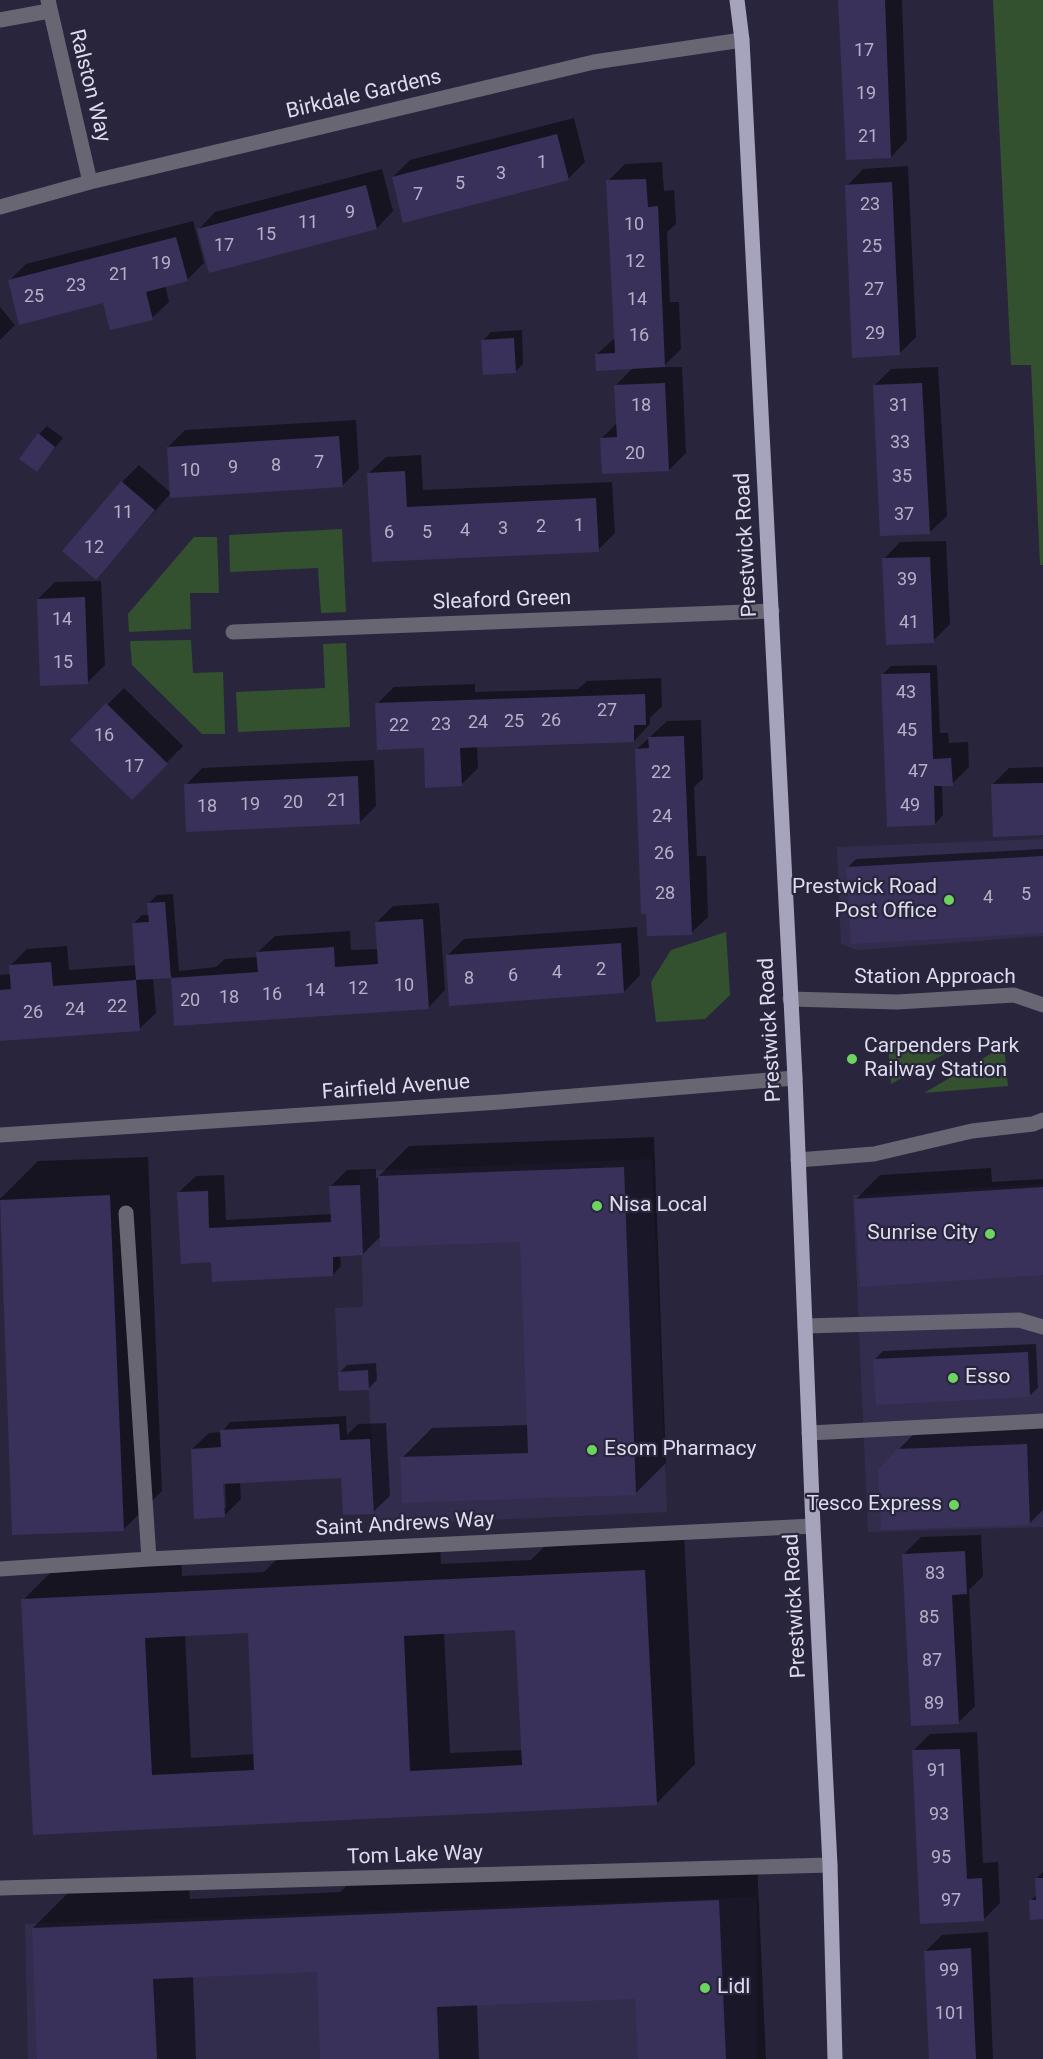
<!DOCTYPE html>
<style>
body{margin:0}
canvas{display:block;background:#29253d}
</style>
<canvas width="1043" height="2059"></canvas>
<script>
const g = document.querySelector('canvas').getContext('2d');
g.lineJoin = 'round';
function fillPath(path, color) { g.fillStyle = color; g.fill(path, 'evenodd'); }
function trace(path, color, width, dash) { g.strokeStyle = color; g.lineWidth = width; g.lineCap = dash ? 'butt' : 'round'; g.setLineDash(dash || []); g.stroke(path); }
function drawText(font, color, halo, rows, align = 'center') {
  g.font = font + ' Roboto,sans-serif'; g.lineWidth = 4.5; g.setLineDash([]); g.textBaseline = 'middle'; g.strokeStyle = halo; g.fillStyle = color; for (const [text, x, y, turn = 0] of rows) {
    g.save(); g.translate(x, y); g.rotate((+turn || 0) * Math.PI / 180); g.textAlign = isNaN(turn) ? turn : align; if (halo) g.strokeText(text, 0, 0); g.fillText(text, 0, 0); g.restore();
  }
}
const built = new Path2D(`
 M 1043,839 L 1043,936 L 857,950 L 841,944 L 837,847 Z
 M 652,1159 L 667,1512 L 375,1525 L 368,1371 L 338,1372 L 335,1308 L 363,1307 L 360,1171 Z
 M 1043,1184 L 1043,1527 L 868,1532 L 853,1195 Z
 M 757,1897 L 757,2059 L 28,2059 L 25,1924 Z`);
const green = new Path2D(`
 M 993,0 L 1043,0 L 1043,565 L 1040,565 L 1031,365 L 1011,365 Z
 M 342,529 L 346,612 L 321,613 L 318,568 L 230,572 L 229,535 Z
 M 194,537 L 217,537 L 219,593 L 190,593 L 191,629 L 129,632 L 128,614 Z
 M 191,640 L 193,673 L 223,672 L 225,734 L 202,734 L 132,665 L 130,641 Z
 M 346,643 L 350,727 L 238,732 L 236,692 L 325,688 L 323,644 Z
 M 726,932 L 730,995 L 705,1019 L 656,1022 L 651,982 L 671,950 Z
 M 971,1039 L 891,1084 L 888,1044 Z
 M 1004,1046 L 1008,1086 L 924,1093 Z`);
const shadow = new Path2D(`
 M 839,0 L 902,0 L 907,140 L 891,157 Z
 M 574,118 L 585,162 L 568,179 L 393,177 L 410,160 Z
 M 662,162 L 664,191 L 674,190 L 676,224 L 667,232 L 670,302 L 679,302 L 681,349 L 663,367 L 682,367 L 686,453 L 669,470 L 602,438 L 618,422 L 616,385 L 634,367 L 597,354 L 616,337 L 608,181 L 625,164 Z
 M 908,166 L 916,337 L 900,353 L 847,186 L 863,169 Z
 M 382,169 L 393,211 L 377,228 L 199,229 L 215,212 Z
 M 193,221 L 204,263 L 187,280 L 165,285 L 169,302 L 152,318 L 105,301 L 9,281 L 26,264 Z
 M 0,307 L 15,325 L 0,340 Z
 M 522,330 L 523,364 L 515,372 L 483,341 L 491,332 Z
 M 938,367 L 947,516 L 930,532 L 874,386 L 891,369 Z
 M 356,420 L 359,469 L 342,486 L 168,447 L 185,430 Z
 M 47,426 L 63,438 L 36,470 L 39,434 Z
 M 421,455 L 423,490 L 612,482 L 615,533 L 598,550 L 373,561 L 369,473 L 386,457 Z
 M 139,465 L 171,493 L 96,578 L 122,482 Z
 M 946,541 L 950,624 L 933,641 L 884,559 L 900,542 Z
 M 101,581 L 105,665 L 88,682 L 38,599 L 55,582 Z
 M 937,665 L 940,733 L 948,733 L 949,743 L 968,742 L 969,767 L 952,784 L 942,785 L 943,815 L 935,824 L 883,674 L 891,666 Z
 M 661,678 L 662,706 L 650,718 L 650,724 L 634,741 L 477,745 L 478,768 L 461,785 L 425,747 L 377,704 L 394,687 L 475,684 L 475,692 L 578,689 L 587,681 Z
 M 124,688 L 183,746 L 132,798 L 72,740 Z
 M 701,720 L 703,779 L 694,787 L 697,856 L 706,856 L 708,917 L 691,933 L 636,750 L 667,721 Z
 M 374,760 L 376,806 L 359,823 L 186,785 L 202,768 Z
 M 1043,767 L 1043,834 L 992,785 L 1009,768 Z
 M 1043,849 L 1043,931 L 848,867 L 856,859 Z
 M 173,894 L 179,971 L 216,967 L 225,959 L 258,957 L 258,952 L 275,936 L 350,931 L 351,950 L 378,949 L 376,923 L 393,906 L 439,903 L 445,990 L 429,1007 L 175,1025 L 172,976 L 153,978 L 156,1013 L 139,1029 L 0,1039 L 0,975 L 11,974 L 10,966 L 27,949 L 67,946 L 69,970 L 137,965 L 134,923 L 142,915 L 150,915 L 149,903 L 157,895 Z
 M 637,927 L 640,975 L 624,992 L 447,956 L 464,939 Z
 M 654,1137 L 666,1463 L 636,1493 L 402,1458 L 432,1428 L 528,1425 L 522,1240 L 381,1236 L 363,1254 L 340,1255 L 341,1266 L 333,1275 L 213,1261 L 179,1192 L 196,1176 L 224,1175 L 226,1220 L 332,1214 L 330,1187 L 347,1170 L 376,1169 L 376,1179 L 409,1146 Z
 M 148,1157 L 162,1491 L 123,1530 L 14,1534 L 0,1199 L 38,1161 Z
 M 991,1168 L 992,1182 L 1043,1179 L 1043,1274 L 856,1199 L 880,1175 Z
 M 1036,1344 L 1038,1388 L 1029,1396 L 875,1359 L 883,1351 Z
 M 376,1363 L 377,1380 L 369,1388 L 339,1373 L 347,1365 Z
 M 346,1416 L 347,1435 L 358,1424 L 386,1423 L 390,1496 L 373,1512 L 343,1475 L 240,1482 L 241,1499 L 224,1516 L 192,1449 L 209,1433 L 222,1432 L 230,1422 ZM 222,1482 L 225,1482 L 226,1508 L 223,1508 Z
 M 1043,1421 L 1043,1510 L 1029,1524 L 898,1450 L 923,1425 Z
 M 684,1531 L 695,1764 L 657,1803 L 34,1833 L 23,1600 L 62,1561 L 181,1555 L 182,1576 L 264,1572 L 286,1550 L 440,1543 L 441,1564 L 531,1560 L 553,1538 ZM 517,1627 L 523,1750 L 450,1753 L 444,1633 ZM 249,1632 L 255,1754 L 191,1758 L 185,1634 Z
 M 981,1535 L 983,1576 L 969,1590 L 975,1706 L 958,1723 L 904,1554 L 921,1537 Z
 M 977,1732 L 983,1863 L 998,1862 L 1000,1903 L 983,1920 L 913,1751 L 930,1734 Z
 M 757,1862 L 766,2059 L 639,2059 L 637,1998 L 477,2004 L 479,2059 L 322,2059 L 318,1968 L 193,1975 L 196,2059 L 39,2059 L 33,1928 L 72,1889 L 189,1885 L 190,1899 L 340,1892 L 355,1878 Z
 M 1043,1872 L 1043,1918 L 1031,1901 L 1037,1894 L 1036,1879 Z
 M 988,1932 L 993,2059 L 930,2059 L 925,1952 L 942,1935 Z`);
const building = new Path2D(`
 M 838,0 L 885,0 L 891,158 L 846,160 Z
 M 557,134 L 569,180 L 403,223 L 392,177 Z
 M 646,179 L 648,207 L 658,206 L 665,367 L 596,371 L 595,354 L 615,353 L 606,180 Z
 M 892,182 L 900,355 L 852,358 L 845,185 Z
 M 366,185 L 377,229 L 209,273 L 197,229 Z
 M 176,237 L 188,281 L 146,292 L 153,320 L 110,330 L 103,303 L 19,325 L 8,280 Z
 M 514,338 L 516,373 L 483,375 L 481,340 Z
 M 665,383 L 669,471 L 602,474 L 600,438 L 617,437 L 614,385 Z
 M 922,383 L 930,534 L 880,536 L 873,385 Z
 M 38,433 L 55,447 L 37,472 L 19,459 Z
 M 339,436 L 343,487 L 170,498 L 167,447 Z
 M 405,471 L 407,507 L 596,498 L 599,552 L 372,562 L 367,473 Z
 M 121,481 L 155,510 L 96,580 L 62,551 Z
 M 930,557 L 934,643 L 886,645 L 882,558 Z
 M 85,597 L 88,684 L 40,686 L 37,599 Z
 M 930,673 L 933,759 L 951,758 L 953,786 L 934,786 L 935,825 L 887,827 L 881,674 Z
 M 645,694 L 646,725 L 634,725 L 634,742 L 460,748 L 462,786 L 425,788 L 424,748 L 377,750 L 375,703 Z
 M 106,703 L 168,764 L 132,800 L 70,740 Z
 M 684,736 L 692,935 L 647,936 L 646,914 L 641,914 L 635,749 L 649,748 L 648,737 Z
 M 358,776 L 360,824 L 186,832 L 184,784 Z
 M 1043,783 L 1043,835 L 993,837 L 991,784 Z
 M 1043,856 L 1043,933 L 851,944 L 846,867 Z
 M 165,902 L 171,978 L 136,980 L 132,923 L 149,922 L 147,903 Z
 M 423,919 L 429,1009 L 174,1026 L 171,978 L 258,972 L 256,952 L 334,947 L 335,967 L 378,964 L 375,922 Z
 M 621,943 L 624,993 L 449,1006 L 446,955 Z
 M 51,962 L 53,986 L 136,980 L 140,1031 L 0,1041 L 0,990 L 11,989 L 9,965 Z
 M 624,1167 L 636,1495 L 402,1503 L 400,1457 L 528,1453 L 520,1242 L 380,1247 L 378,1176 Z
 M 360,1185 L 363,1255 L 333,1257 L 333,1276 L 212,1282 L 211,1262 L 181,1264 L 177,1192 L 208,1191 L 209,1228 L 331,1222 L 329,1186 Z
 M 1043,1187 L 1043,1275 L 860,1287 L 854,1199 Z
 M 110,1195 L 124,1531 L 12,1535 L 0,1200 Z
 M 1028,1352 L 1030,1397 L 876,1405 L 873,1359 Z
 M 368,1370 L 369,1390 L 339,1391 L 338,1372 Z
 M 339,1424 L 340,1440 L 370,1439 L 374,1514 L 343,1515 L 341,1478 L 223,1484 L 225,1517 L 194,1519 L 191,1449 L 221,1447 L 220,1430 Z
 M 1027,1444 L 1030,1525 L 881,1530 L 878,1470 L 897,1449 Z
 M 965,1551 L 967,1594 L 952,1595 L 959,1724 L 911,1726 L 902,1554 Z
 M 645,1570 L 657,1805 L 33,1835 L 21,1599 ZM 515,1630 L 522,1765 L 410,1771 L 404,1636 ZM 248,1633 L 254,1770 L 152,1775 L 145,1638 Z
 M 960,1749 L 967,1879 L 982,1878 L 984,1921 L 920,1924 L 912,1750 Z
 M 1035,1878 L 1043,1878 L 1043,1919 L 1030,1920 L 1029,1900 L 1036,1900 Z
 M 719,1900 L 726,2059 L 638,2059 L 635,1999 L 437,2007 L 439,2059 L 320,2059 L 317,1972 L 153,1979 L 157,2059 L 37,2059 L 32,1928 Z
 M 971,1948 L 976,2059 L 929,2059 L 924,1951 Z`);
const minor = new Path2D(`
 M 48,0 L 90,182
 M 0,20 L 49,11
 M 0,207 L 90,182 L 594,62 L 742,40
 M 233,632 L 772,611
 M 790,999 L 897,1002 L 1014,995 L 1043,1005
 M 0,1135 L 500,1102 L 795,1078
 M 798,1160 L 874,1154 L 972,1131 L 1033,1124 L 1043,1120
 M 126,1213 L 149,1559
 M 805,1326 L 1019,1320 L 1043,1327
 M 809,1433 L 1043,1421
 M 0,1569 L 149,1559 L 813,1526
 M 0,1888 L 830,1865`);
const major = new Path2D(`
 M 737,0 L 742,40 L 795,1078 L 813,1526 L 830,1865 L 835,2059`);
const markers = [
 [949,900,6,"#6ed361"],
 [852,1059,6,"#6ed361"],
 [597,1206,6,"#6ed361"],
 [990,1234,6,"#6ed361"],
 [953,1378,6,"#6ed361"],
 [592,1450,6,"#6ed361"],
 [954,1505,6,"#6ed361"],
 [705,1988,6,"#6ed361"]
];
const numberNames = [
 ["17",864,51],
 ["19",866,94],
 ["21",868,137],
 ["1",542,163],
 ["3",501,174],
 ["5",460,184],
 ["7",418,195],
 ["23",870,205],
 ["9",350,213],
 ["11",308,223],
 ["10",634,225],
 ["15",266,235],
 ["17",224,246],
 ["25",872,247],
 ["12",635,262],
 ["19",161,264],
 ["21",119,275],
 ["23",76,286],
 ["27",874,290],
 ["25",34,297],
 ["14",637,300],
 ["29",875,334],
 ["16",639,336],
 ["18",641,406],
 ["31",899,406],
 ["33",900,443],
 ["20",635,454],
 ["7",319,463],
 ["8",276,466],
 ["9",233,468],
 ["10",190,471],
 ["35",902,477],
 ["11",123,513],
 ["37",904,515],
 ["1",579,526],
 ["2",541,527],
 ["3",503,529],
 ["4",465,531],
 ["6",389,533],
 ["5",427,533],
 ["12",94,548],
 ["39",907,580],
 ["14",62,620],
 ["41",909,623],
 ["15",63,663],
 ["43",906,693],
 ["27",607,711],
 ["26",551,721],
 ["25",514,722],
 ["24",478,723],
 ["23",441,725],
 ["22",399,726],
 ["45",907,731],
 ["16",104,736],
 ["17",134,767],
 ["47",918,772],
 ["22",661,773],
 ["21",337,801],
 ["20",293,803],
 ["19",250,805],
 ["49",910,806],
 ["18",207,807],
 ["24",662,817],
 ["26",664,854],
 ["28",665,894],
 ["5",1026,895],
 ["4",988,898],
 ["2",601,970],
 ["4",557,973],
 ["6",513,976],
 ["8",469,979],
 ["10",404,986],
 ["12",358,989],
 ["14",315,991],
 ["16",272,995],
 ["18",229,998],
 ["20",190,1001],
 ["22",117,1007],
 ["24",75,1010],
 ["26",33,1013],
 ["83",935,1574],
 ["85",929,1618],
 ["87",932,1661],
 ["89",934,1704],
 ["91",937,1771],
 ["93",939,1815],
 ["95",941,1858],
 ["97",951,1901],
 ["99",949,1971],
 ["101",950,2014]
];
const streetNames = [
 ["Ralston Way",89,86,76],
 ["Birkdale Gardens",364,95,-13],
 ["Prestwick Road",747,545,-93],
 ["Sleaford Green",502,601,-2],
 ["Station Approach",935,978],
 ["Prestwick Road",771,1030,-93],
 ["Fairfield Avenue",396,1088,-4],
 ["Saint Andrews Way",405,1525,-3],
 ["Prestwick Road",796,1606,-93],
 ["Tom Lake Way",415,1856,-2]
];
const poiNames = [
 ["Prestwick Road",937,888,"right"],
 ["Post Office",937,912,"right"],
 ["Carpenders Park",864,1047],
 ["Railway Station",864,1071],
 ["Nisa Local",609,1206],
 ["Sunrise City",978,1234,"right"],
 ["Esso",965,1378],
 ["Esom Pharmacy",604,1450],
 ["Tesco Express",942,1505,"right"],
 ["Lidl",717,1988]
];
fillPath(built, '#322d4c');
fillPath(green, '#33512e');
fillPath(shadow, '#0007');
fillPath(building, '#39315a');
trace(minor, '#686673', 15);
trace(major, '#a6a3bd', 15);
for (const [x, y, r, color] of markers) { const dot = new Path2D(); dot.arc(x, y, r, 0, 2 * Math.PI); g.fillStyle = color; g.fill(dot); trace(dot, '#29253d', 2); }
drawText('18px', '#b4b1c8', null, numberNames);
drawText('21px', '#dddcec', '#29253d', streetNames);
drawText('21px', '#dddcec', '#29253d', poiNames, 'left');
</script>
